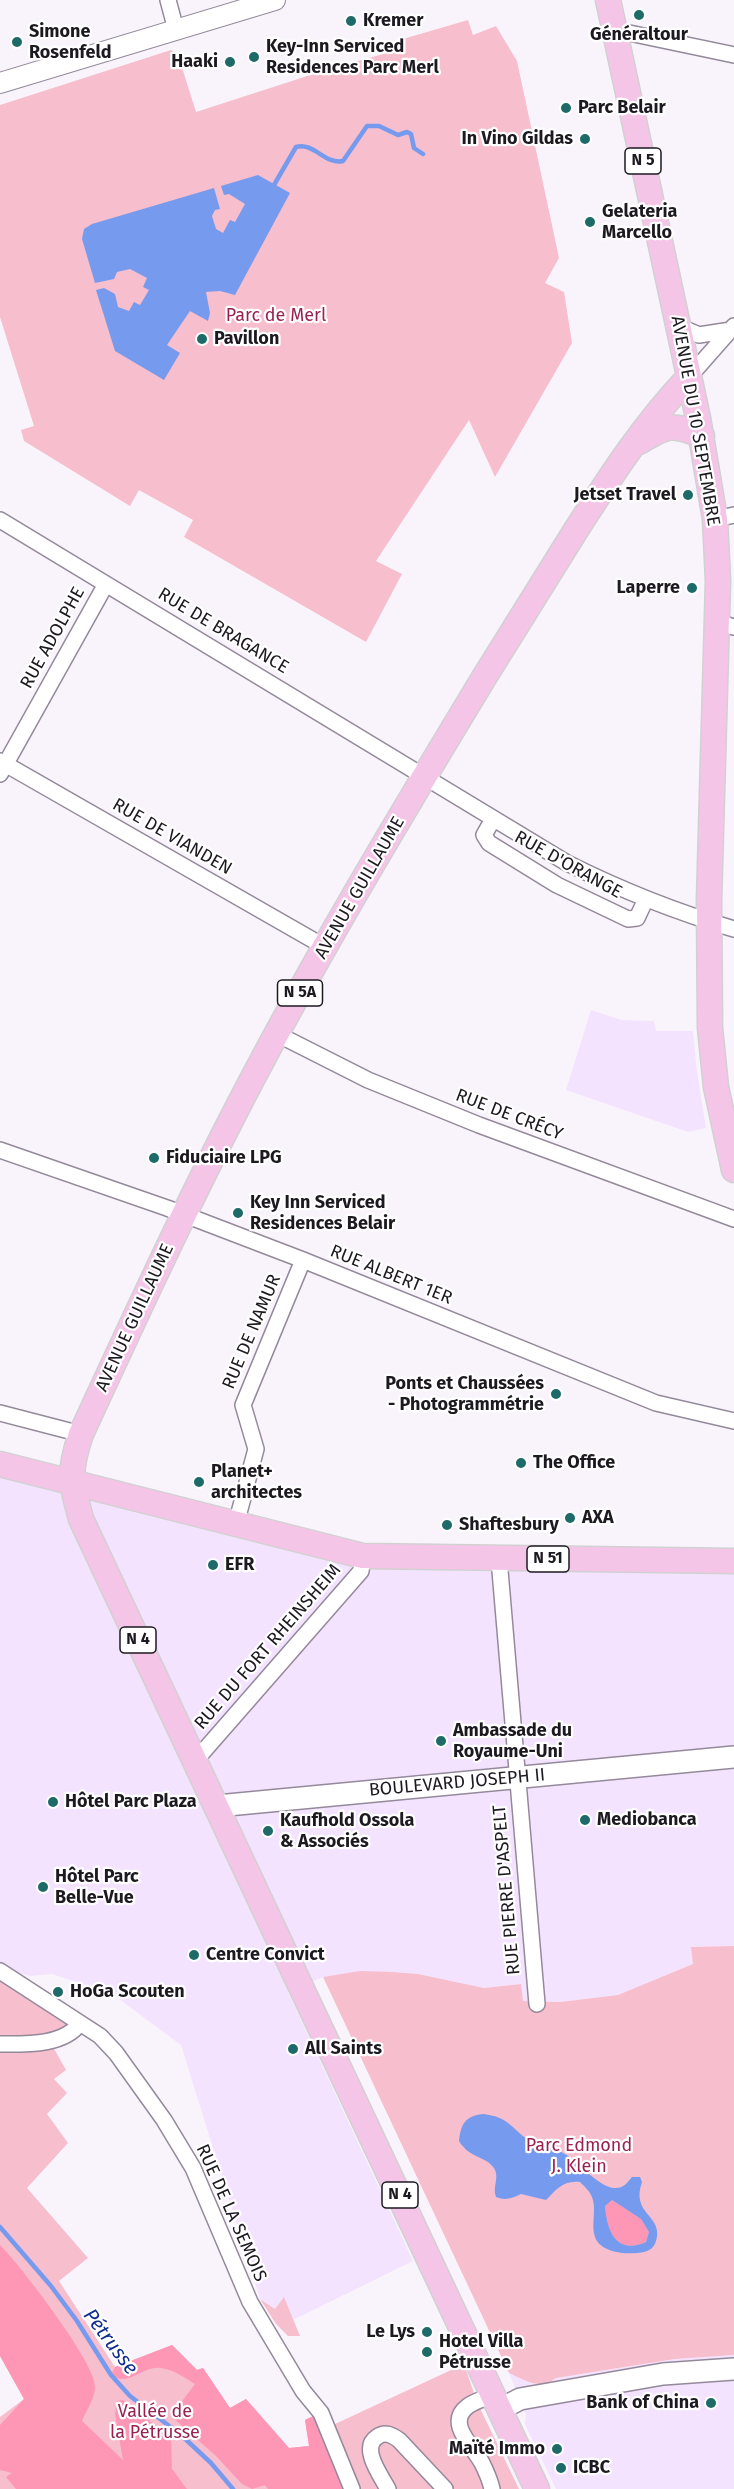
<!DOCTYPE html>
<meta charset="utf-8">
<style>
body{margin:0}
canvas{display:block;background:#f9f4fc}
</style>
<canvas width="734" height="2489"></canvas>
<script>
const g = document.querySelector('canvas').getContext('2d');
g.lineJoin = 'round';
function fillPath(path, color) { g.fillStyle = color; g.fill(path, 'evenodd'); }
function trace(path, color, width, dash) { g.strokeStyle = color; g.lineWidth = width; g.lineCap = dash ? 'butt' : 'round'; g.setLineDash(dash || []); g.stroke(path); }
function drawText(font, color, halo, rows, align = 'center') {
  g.font = font + ' "Fira Sans",sans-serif'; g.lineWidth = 4.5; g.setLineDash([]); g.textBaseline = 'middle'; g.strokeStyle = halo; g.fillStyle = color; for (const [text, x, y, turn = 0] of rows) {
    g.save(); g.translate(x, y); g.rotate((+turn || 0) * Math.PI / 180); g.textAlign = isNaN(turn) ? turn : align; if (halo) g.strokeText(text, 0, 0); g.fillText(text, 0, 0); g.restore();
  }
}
const built = new Path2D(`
 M 591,1010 L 621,1020 L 654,1021 L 656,1031 L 693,1031 L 697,1072 L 706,1128 L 688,1132 L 566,1090 Z
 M 0,1464 L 332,1549 L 734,1561 L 734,1946 L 691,1947 L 693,1964 L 618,1995 L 560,2002 L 523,2001 L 521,1984 L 484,1988 L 418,1974 L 323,1977 L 288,1992 L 413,2261 L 293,2320 L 284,2298 L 275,2309 L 260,2299 L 181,2045 L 111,1993 L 52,1974 L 30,1976 L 11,1971 L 0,1962 Z
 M 734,2355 L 734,2489 L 556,2489 L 525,2424 L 526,2415 L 509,2373 L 537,2385 L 550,2383 L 556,2378 L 675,2359 Z`);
const green = new Path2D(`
 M 468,20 L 473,35 L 496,26 L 517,61 L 559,258 L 545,283 L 564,292 L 572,343 L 495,477 L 469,420 L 376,561 L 402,574 L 366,642 L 184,537 L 193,520 L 139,490 L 130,506 L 24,441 L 21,430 L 34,426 L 0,317 L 0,105 L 171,50 L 178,55 L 196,112 L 332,68 L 398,50 L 396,41 Z
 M 734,1946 L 734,2355 L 675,2359 L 556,2378 C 540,2391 525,2380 509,2373 L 323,1977 L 360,1971 L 392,1972 L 418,1974 L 484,1988 L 521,1984 L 523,2001 L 560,2002 L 618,1995 L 693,1964 L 691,1947 Z
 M 0,1980 L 85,2033 L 52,2045 L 66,2070 L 54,2079 L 67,2093 L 47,2114 L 68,2143 L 27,2188 L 88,2258 L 59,2281 L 115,2367 L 172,2345 L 197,2370 L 203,2368 L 230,2408 L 246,2399 L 289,2448 L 309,2446 L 305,2420 L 329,2410 L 335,2424 L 464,2364 L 477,2402 L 519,2489 L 0,2489 L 0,2417 L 24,2399 L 0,2356 Z
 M 284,2297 L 300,2336 L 288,2336 L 276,2324 L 260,2299 L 275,2309 Z`);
const forest = new Path2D(`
 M 612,2200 L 641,2219 L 649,2232 L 646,2242 C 616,2255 607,2231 605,2206 Z
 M 0,2245 C 19,2264 96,2363 95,2387 C 95,2398 86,2411 82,2421 L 123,2460 L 115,2414 L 117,2401 L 123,2400 L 171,2438 L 172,2469 L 187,2489 L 16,2489 L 6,2477 L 12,2473 L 0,2470 L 0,2425 L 24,2399 L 0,2356 Z
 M 172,2345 L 197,2370 L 203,2368 L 230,2408 L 246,2399 L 289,2448 L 309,2446 L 305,2420 L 315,2415 L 344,2489 L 268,2489 L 265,2485 L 252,2489 L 242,2484 L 217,2457 L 171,2416 L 195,2384 C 184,2377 174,2370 161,2368 C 142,2365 129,2388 111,2375 L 115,2367 Z`);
const water = new Path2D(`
 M 258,175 L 290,193 L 235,295 L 220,291 L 206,292 L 210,313 L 208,321 L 190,311 L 167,345 L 180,353 L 164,380 L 115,351 L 96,290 L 104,288 L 115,294 L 118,307 L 129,311 L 134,302 L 140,305 L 149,290 L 143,287 L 147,278 L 130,269 L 117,272 L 114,279 L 95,283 L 82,239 L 84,229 L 92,224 L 214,188 L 220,209 L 215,210 L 212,216 L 216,229 L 223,233 L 230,220 L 235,222 L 245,204 L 229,194 L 224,195 L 221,186 Z
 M 483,2114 C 512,2117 512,2132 534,2143 C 544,2148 555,2148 565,2154 C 580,2163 597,2186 614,2188 C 623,2189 627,2183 632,2177 L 640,2177 L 642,2182 C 631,2213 660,2215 657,2236 C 656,2244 653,2250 644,2252 C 630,2255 601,2254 595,2237 C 591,2226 596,2212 593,2200 C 591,2192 585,2187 580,2182 C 563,2180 557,2189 546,2200 L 521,2194 C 512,2198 506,2201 496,2197 C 492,2187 500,2177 494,2168 C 486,2156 470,2159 459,2141 C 461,2124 465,2116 483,2114 ZM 612,2200 L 641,2219 L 649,2232 L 646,2242 C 616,2255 607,2231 605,2206 Z`);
const stream = new Path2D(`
 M 274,185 L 296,147 C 314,142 325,165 343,161 L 367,126 L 379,126 L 398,135 L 407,132 L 411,134 L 414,148 L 423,154
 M 0,2227 L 51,2286 L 77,2321 L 111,2375 L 130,2396 L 181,2435 L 211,2463 L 233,2489`);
const minor = new Path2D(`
 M 168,0 L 176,30
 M 615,30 L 734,55
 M 678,326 L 699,335 L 731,330
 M 689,377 L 734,326
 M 715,519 L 734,515
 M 0,520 L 567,863 C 621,890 676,912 734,929
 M 717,622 L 734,627
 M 0,761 L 325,947
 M 0,774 L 106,584
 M 493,819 L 484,835 L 489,843 L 557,885 L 628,919 L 637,918 L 646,899
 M 277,1034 L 368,1080 L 479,1125 L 734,1219
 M 0,1150 L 167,1208 L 303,1260 L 656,1403 L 734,1421
 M 0,1413 L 81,1434
 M 236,1524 L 256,1449 L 243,1405 L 303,1260
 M 499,1559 L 537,2004
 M 195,1761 L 361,1571 L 363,1556
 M 0,1971 L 100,2036 L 116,2053 L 164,2120 L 193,2168 L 250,2302 L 303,2391 L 321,2413 L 352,2489
 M 0,2044 C 25,2044 64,2046 80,2023
 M 388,2489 C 381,2476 360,2448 377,2437 C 385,2431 392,2435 399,2440 L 445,2489
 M 492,2489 C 490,2480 486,2471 482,2463 C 473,2446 445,2423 468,2406 C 475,2401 486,2398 494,2394`);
const tertiary = new Path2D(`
 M 0,83 L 275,0`);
const secondary = new Path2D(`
 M 217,1806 L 734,1757
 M 501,2409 L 520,2399 L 663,2374 L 734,2369`);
const primary = new Path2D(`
 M 608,0 L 698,418 L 715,519 L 718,581 L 709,901 L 710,1028 L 716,1087 L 734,1170
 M 639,442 C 666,426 671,422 702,436
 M 0,1464 L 363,1556 L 734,1561
 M 537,2489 L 81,1519 C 71,1482 68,1472 81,1434 C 129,1330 177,1226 229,1124 C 307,971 396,823 485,676 C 515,627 546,579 576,530 C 610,477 645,423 689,377`);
const markers = [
 [639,15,6,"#1e6a68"],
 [351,21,6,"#1e6a68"],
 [17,42,6,"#1e6a68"],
 [254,57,6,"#1e6a68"],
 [230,62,6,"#1e6a68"],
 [566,108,6,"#1e6a68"],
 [585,139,6,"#1e6a68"],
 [590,222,6,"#1e6a68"],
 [202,339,6,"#1e6a68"],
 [688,495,6,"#1e6a68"],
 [692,588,6,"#1e6a68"],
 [154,1158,6,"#1e6a68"],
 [238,1213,6,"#1e6a68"],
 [556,1394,6,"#1e6a68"],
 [521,1463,6,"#1e6a68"],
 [199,1482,6,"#1e6a68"],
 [570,1518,6,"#1e6a68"],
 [447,1525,6,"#1e6a68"],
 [213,1565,6,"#1e6a68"],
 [441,1741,6,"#1e6a68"],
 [53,1802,6,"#1e6a68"],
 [585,1820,6,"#1e6a68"],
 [268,1831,6,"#1e6a68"],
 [43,1887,6,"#1e6a68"],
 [194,1955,6,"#1e6a68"],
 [58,1992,6,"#1e6a68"],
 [293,2049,6,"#1e6a68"],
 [427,2332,6,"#1e6a68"],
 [427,2352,6,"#1e6a68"],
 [711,2403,6,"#1e6a68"],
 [557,2449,6,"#1e6a68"],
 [561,2468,6,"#1e6a68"]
];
const shields = [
 [643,161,36],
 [300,993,45],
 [548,1559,42],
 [138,1640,36],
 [400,2195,36]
];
const shieldNames = [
 ["N 5",643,161],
 ["N 5A",300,993],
 ["N 51",548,1559],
 ["N 4",138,1640],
 ["N 4",400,2195]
];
const poiNames = [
 ["Kremer",363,21],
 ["Simone",29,32],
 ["Rosenfeld",29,53],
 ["Généraltour",639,35,"center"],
 ["Key-Inn Serviced",266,47],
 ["Residences Parc Merl",266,68],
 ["Haaki",218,62,"right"],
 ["Parc Belair",578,108],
 ["In Vino Gildas",573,139,"right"],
 ["Gelateria",602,212],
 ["Marcello",602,233],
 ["Pavillon",214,339],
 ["Jetset Travel",676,495,"right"],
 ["Laperre",680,588,"right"],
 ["Fiduciaire LPG",166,1158],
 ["Key Inn Serviced",250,1203],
 ["Residences Belair",250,1224],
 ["Ponts et Chaussées",544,1384,"right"],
 ["- Photogrammétrie",544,1405,"right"],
 ["The Office",533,1463],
 ["Planet+",211,1472],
 ["architectes",211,1493],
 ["AXA",582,1518],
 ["Shaftesbury",459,1525],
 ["EFR",225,1565],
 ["Ambassade du",453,1731],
 ["Royaume-Uni",453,1752],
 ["Hôtel Parc Plaza",65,1802],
 ["Mediobanca",597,1820],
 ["Kaufhold Ossola",280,1821],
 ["& Associés",280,1842],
 ["Hôtel Parc",55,1877],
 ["Belle-Vue",55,1898],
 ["Centre Convict",206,1955],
 ["HoGa Scouten",70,1992],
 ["All Saints",305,2049],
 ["Le Lys",415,2332,"right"],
 ["Hotel Villa",439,2342],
 ["Pétrusse",439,2363],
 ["Bank of China",699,2403,"right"],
 ["Maïté Immo",545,2449,"right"],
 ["ICBC",573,2468]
];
const parkNames = [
 ["Parc de Merl",276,316],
 ["Parc Edmond",579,2146],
 ["J. Klein",579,2167],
 ["Vallée de",155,2412],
 ["la Pétrusse",155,2433]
];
const streetNames = [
 ["AVENUE DU 10 SEPTEMBRE",695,421,80],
 ["RUE DE BRAGANCE",223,631,31],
 ["RUE ADOLPHE",53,638,-61],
 ["RUE DE VIANDEN",172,837,30],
 ["RUE D'ORANGE",568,865,29],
 ["AVENUE GUILLAUME",360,888,-60],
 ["RUE DE CRÉCY",509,1115,21],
 ["RUE ALBERT 1ER",391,1275,22],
 ["AVENUE GUILLAUME",135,1318,-65],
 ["RUE DE NAMUR",252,1332,-67],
 ["RUE DU FORT RHEINSHEIM",268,1647,-49],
 ["BOULEVARD JOSEPH II",457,1783,-5],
 ["RUE PIERRE D'ASPELT",507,1890,-95],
 ["RUE DE LA SEMOIS",231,2213,66]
];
const waterNames = [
 ["Pétrusse",110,2342,53]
];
fillPath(built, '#f4e3fe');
fillPath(green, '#f7becd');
fillPath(forest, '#fe96b5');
fillPath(water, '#769bee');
trace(stream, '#769bee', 4.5);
trace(minor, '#94899b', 18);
trace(tertiary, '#94899b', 22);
trace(secondary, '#94899b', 24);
trace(primary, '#d2d1d2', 27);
trace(minor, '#fff', 15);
trace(tertiary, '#fff', 20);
trace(secondary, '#fff', 21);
trace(primary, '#f5c5e8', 24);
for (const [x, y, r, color] of markers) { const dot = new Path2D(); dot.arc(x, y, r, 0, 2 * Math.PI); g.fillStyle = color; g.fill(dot); trace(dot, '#fff', 2); }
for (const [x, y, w] of shields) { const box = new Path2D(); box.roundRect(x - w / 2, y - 13, w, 26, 4.5); g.fillStyle = '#fff'; g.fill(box); trace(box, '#1d1920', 1.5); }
drawText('bold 16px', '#1d1920', null, shieldNames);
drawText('bold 18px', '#1d1920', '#fff', poiNames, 'left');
drawText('18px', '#982152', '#fff', parkNames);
drawText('18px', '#1d1920', '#fff', streetNames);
drawText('italic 20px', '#102e8c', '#fff', waterNames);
</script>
